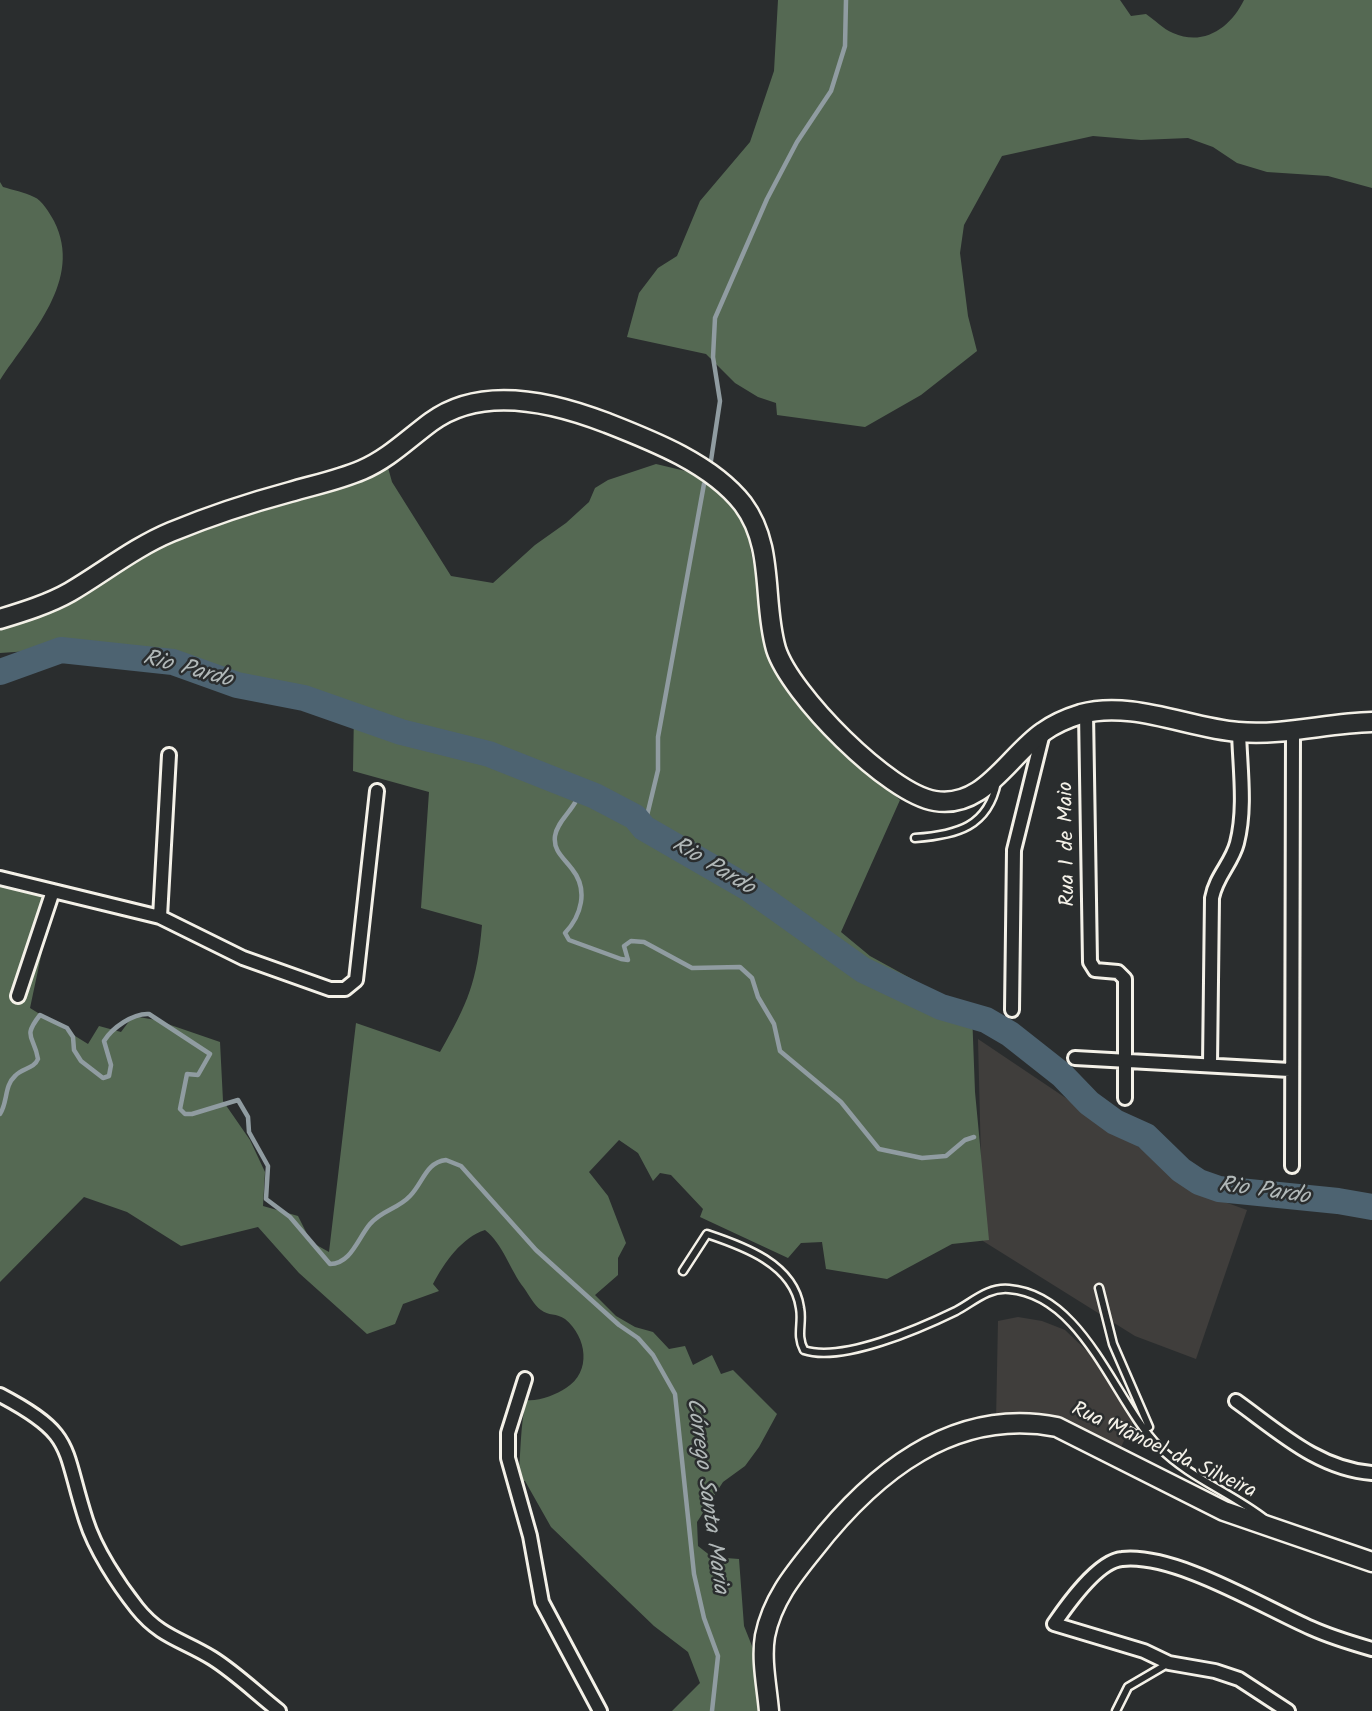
<!DOCTYPE html>
<meta charset="utf-8">
<style>
body{margin:0}
canvas{display:block;background:#2a2d2e}
</style>
<canvas width="1372" height="1711"></canvas>
<script>
const g = document.querySelector('canvas').getContext('2d');
g.lineJoin = 'round';
function fillPath(path, color) { g.fillStyle = color; g.fill(path, 'evenodd'); }
function trace(path, color, width, dash) { g.strokeStyle = color; g.lineWidth = width; g.lineCap = dash ? 'butt' : 'round'; g.setLineDash(dash || []); g.stroke(path); }
function drawText(font, color, halo, rows, align = 'center') {
  g.font = font + ' Kalam,sans-serif'; g.lineWidth = 5; g.setLineDash([]); g.textBaseline = 'middle'; g.strokeStyle = halo; g.fillStyle = color; for (const [text, x, y, turn = 0] of rows) {
    g.save(); g.translate(x, y); g.rotate((+turn || 0) * Math.PI / 180); g.textAlign = isNaN(turn) ? turn : align; if (halo) g.strokeText(text, 0, 0); g.fillText(text, 0, 0); g.restore();
  }
}
const built = new Path2D(`
 M 978,1039 L 1216,1199 L 1247,1210 L 1196,1359 L 1135,1336 L 983,1241 Z
 M 1018,1317 L 1042,1321 L 1065,1330 L 1089,1353 L 1133,1422 L 1121,1447 L 1062,1418 L 1035,1415 L 996,1422 L 998,1321 Z`);
const green = new Path2D(`
 M 778,0 L 1120,0 L 1131,16 L 1146,14 C 1155,20 1163,29 1173,33 C 1204,47 1231,27 1244,0 L 1372,0 L 1372,188 L 1328,176 L 1267,172 L 1237,163 L 1213,147 L 1188,138 L 1141,140 L 1093,136 L 1002,156 L 964,225 L 960,253 L 968,316 L 977,351 L 921,395 L 865,427 L 777,415 L 776,403 L 758,397 L 735,383 L 706,354 L 627,337 L 639,293 L 658,268 L 677,256 L 700,201 L 750,142 L 774,71 Z
 M 0,182 L 3,187 C 13,190 24,192 34,197 C 42,200 50,214 54,221 C 84,280 30,334 0,380 Z
 M 387,464 L 392,482 L 451,576 L 493,583 L 535,545 L 566,523 L 589,502 L 595,488 L 608,480 L 656,464 L 715,478 L 747,531 L 772,661 L 807,714 L 900,800 L 841,932 L 870,956 L 972,1012 L 975,1092 L 989,1240 L 952,1244 L 887,1279 L 826,1269 L 822,1242 L 801,1243 L 788,1258 L 700,1217 L 703,1209 L 671,1175 L 660,1173 L 653,1181 L 638,1153 L 619,1140 L 589,1172 L 608,1196 L 626,1243 L 618,1258 L 618,1275 L 595,1295 L 616,1316 L 635,1327 L 653,1332 L 669,1349 L 685,1346 L 693,1365 L 712,1355 L 721,1374 L 733,1370 L 777,1414 L 759,1447 L 745,1466 L 723,1482 L 697,1522 L 698,1546 L 712,1557 L 739,1559 L 744,1626 L 778,1711 L 672,1711 L 700,1683 L 688,1652 L 654,1626 L 551,1527 L 525,1481 L 518,1481 C 521,1454 520,1427 526,1400 C 537,1402 556,1395 566,1388 C 592,1372 587,1337 565,1319 C 557,1313 548,1316 541,1310 C 534,1305 529,1295 524,1288 C 510,1270 503,1244 485,1230 C 462,1237 444,1263 433,1284 L 439,1291 L 403,1304 L 395,1324 L 367,1334 L 299,1273 L 258,1227 L 181,1246 L 127,1212 L 84,1197 L 0,1282 L 0,876 L 55,890 L 30,1008 L 88,1044 L 99,1026 L 121,1032 L 133,1016 L 156,1020 L 220,1042 L 223,1101 L 250,1140 L 265,1172 L 263,1206 L 298,1216 L 311,1242 L 329,1252 L 356,1023 L 440,1052 C 468,1003 477,982 482,925 L 421,908 L 429,792 L 353,771 L 354,711 L 270,696 L 168,662 L 58,649 L 0,653 L 0,618 L 208,520 Z`);
const stream = new Path2D(`
 M 710,467 L 720,401 L 713,357 L 715,318 L 767,199 L 797,142 L 831,91 L 845,46 L 846,0
 M 574,787 L 577,799 C 571,812 557,822 555,836 C 553,851 564,858 572,869 C 589,890 581,916 565,933 L 569,940 L 621,959 L 628,960 L 624,946 L 631,941 L 644,942 L 692,968 L 740,967 L 752,978 L 758,997 L 774,1024 L 780,1051 L 841,1102 L 879,1149 L 922,1158 L 946,1156 L 965,1140 L 974,1137
 M 644,828 L 658,770 L 658,737 L 704,484
 M 0,1114 C 8,1102 4,1086 15,1076 C 22,1068 34,1069 38,1059 C 34,1035 22,1038 40,1015 L 67,1028 L 73,1037 L 74,1050 L 81,1061 L 103,1078 L 109,1076 L 111,1065 L 104,1041 C 112,1028 133,1013 149,1014 L 210,1054 L 198,1075 L 187,1074 L 180,1109 L 185,1114 L 192,1114 L 238,1100 L 248,1117 L 249,1132 L 268,1166 L 266,1199 L 290,1217 L 330,1264 C 351,1264 358,1238 370,1224 C 382,1210 398,1209 410,1196 C 423,1183 426,1162 446,1160 L 461,1166 L 536,1250 L 619,1325 L 638,1338 L 653,1355 L 675,1394 L 694,1574 L 704,1618 L 718,1656 L 712,1711`);
const river = new Path2D(`
 M 0,672 L 61,650 L 173,662 L 237,685 L 304,698 L 401,732 L 489,754 L 595,796 L 635,817 L 644,828 L 748,888 L 863,970 L 941,1007 L 986,1020 L 1010,1034 L 1062,1075 L 1089,1103 L 1115,1122 L 1146,1136 L 1181,1170 L 1199,1182 L 1219,1189 L 1338,1201 L 1372,1207`);
const lane = new Path2D(`
 M 915,838 C 957,835 988,827 997,782
 M 683,1271 L 707,1234 C 743,1246 794,1264 800,1308 C 803,1323 796,1335 804,1350 C 842,1363 921,1328 956,1311 C 973,1302 988,1287 1009,1289 C 1084,1295 1114,1401 1159,1447 C 1188,1477 1232,1493 1265,1519
 M 1099,1288 L 1113,1344 L 1149,1427
 M 1114,1423 L 1157,1446
 M 1116,1711 L 1128,1687 L 1169,1663`);
const street = new Path2D(`
 M 1086,713 L 1090,962 L 1095,970 L 1118,972 L 1125,979 L 1125,1098
 M 0,878 L 160,917 L 169,755
 M 160,917 L 243,958 L 330,989 L 345,989 L 356,980 L 377,791
 M 18,996 L 53,891
 M 1012,1010 L 1014,850 L 1043,733
 M 1075,1058 L 1290,1070
 M 1210,1064 L 1212,898 C 1216,876 1232,863 1237,843 C 1246,808 1240,768 1239,732
 M 1292,1166 L 1293,731
 M 525,1379 L 508,1433 L 508,1458 L 530,1536 L 542,1602 L 600,1711
 M 0,1395 C 76,1435 62,1446 86,1520 C 95,1549 118,1584 137,1608 C 160,1637 183,1640 212,1658 C 236,1673 256,1693 279,1711
 M 1236,1401 C 1278,1431 1318,1469 1372,1473
 M 1288,1711 L 1239,1679 L 1215,1671 L 1169,1663 L 1144,1651 L 1054,1624 C 1067,1605 1098,1561 1122,1559 C 1175,1553 1263,1607 1311,1628 C 1331,1637 1351,1643 1372,1649`);
const secondary = new Path2D(`
 M 0,619 C 23,612 49,604 70,592 C 104,572 135,547 171,532 C 210,516 249,503 290,492 C 314,485 339,480 362,470 C 388,459 408,439 431,422 C 481,385 553,402 607,423 C 653,441 712,464 743,504 C 775,547 762,601 776,649 C 790,694 889,794 935,801 C 984,809 1008,756 1043,732 C 1054,724 1068,718 1081,714 C 1131,700 1189,728 1238,732 C 1284,736 1327,723 1372,722
 M 769,1711 C 767,1687 761,1660 765,1636 C 772,1601 792,1576 814,1549 C 874,1472 954,1407 1057,1427 L 1224,1511 L 1372,1562`);
const streetNames = [
 ["Rua 1 de Maio",1069,844,-91],
 ["Rua Manoel da Silveira",1163,1452,25]
];
const waterNames = [
 ["Rio Pardo",187,671,15],
 ["Rio Pardo",712,868,31],
 ["Rio Pardo",1264,1193,8],
 ["Córrego Santa Maria",705,1496,82]
];
fillPath(built, '#403e3c');
fillPath(green, '#556953');
trace(stream, '#909ca1', 4.5);
trace(river, '#4d6371', 26);
trace(lane, '#f4f1e8', 11);
trace(street, '#f4f1e8', 18);
trace(secondary, '#f4f1e8', 23);
trace(lane, '#2a2d2e', 6);
trace(street, '#2a2d2e', 12);
trace(secondary, '#2a2d2e', 18);
drawText('21px', '#f4f1e8', '#2a2d2e', streetNames);
drawText('italic 23px', '#b1b8b8', '#2a2d2e', waterNames);
</script>
